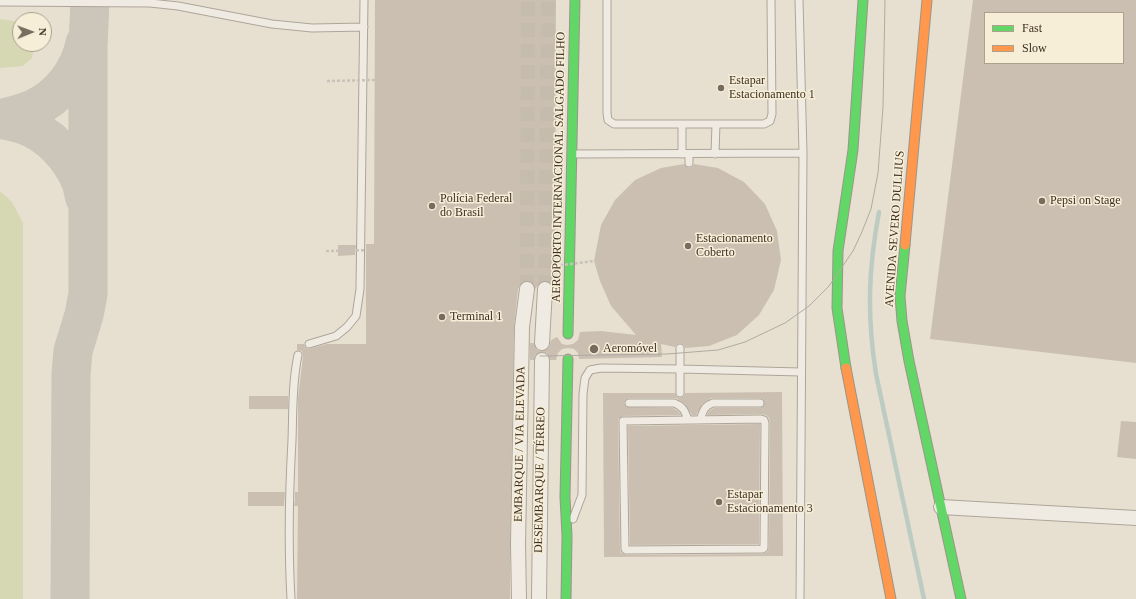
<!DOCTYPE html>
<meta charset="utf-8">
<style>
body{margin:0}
#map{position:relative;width:1136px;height:599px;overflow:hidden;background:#e7e0d1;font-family:"Times New Roman",serif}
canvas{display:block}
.legend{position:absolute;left:984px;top:12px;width:140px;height:52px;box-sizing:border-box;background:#f7eed8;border:1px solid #ada18e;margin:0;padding:5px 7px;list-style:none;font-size:12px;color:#3d2e20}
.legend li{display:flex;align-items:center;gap:8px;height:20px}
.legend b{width:20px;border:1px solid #ada18e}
.north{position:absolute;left:12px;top:12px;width:40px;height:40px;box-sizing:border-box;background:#f7eed8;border:1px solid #ada18e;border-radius:50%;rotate:89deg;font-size:11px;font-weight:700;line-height:16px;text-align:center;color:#3d2e20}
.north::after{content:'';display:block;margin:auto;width:14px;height:18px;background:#786c5e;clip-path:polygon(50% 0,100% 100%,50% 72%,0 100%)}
</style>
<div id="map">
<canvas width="1136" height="599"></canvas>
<ul class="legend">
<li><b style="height:5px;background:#63d668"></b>Fast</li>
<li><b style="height:5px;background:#ff974d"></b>Slow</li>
</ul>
<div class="north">N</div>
</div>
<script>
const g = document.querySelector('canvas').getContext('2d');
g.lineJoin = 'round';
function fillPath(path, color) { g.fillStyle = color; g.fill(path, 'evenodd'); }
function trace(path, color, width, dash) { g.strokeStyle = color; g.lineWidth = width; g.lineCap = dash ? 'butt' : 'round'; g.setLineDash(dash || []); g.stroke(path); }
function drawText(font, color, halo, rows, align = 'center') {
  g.font = font + ' "Times New Roman",serif'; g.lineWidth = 3; g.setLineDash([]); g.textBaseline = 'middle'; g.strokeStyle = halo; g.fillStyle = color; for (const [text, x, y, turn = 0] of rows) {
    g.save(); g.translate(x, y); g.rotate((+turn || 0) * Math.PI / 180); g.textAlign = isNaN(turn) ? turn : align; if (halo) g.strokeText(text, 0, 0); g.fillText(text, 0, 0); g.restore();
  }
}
const green = new Path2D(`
 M 0,19 L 20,22 L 20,44 L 34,44 L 32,58 L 23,66 L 0,68 Z
 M 0,191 L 12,202 L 23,223 L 23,599 L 0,599 Z`);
const stream = new Path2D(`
 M 879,212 C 868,271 867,316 876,374 L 924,599`);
const taxiway = new Path2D(`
 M 0,119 C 11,116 23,113 33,109 C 59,97 80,71 85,43
 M 0,119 C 8,121 17,122 24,125 C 49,134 70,156 80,180 C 83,186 83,193 85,198
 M 70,599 L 71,374 L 73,351 L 84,315 L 88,294 L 88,46 L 90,0`);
const building = new Path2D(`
 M 375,0 L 556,0 L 555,289 L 553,289 L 550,282 L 545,281 L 541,282 L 535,289 L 532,283 L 528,281 L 521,284 L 518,289 L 514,327 L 510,544 L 510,599 L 297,599 L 298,506 L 294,506 L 295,500 L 295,492 L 298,492 L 298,398 L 303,356 L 302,351 L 297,350 L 297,344 L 304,344 L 305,347 L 308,349 L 327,344 L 366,344 L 366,244 L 374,244 Z
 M 973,0 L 1136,0 L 1136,363 L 930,339 ZM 985,13 L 1123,13 L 1123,63 L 985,63 Z
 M 684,164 L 689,168 L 692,167 L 694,164 L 718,168 L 744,182 L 765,204 L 777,231 L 781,260 L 774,290 L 759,315 L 737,335 L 709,346 L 685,348 L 684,345 L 680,343 L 677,344 L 675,347 L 661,344 L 662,357 L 579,359 L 578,353 L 574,349 L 568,348 L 562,349 L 558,353 L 556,360 L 550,360 L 547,353 L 542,352 L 535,355 L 534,360 L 530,360 L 530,343 L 534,343 L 537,350 L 542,351 L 549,348 L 551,340 L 557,337 L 562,344 L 567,345 L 573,344 L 578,340 L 580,332 L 601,331 L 636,335 L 611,306 L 600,281 L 594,261 L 601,225 L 615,200 L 635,180 L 661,168 Z
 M 338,245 L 356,245 L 355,255 L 338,256 Z
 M 782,392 L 783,556 L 604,557 L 603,393 L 675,393 L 677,397 L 680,398 L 684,396 L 685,393 ZM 629,398 L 676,398 L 685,404 L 692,415 L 696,415 L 702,404 L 711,398 L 760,398 L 764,400 L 764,405 L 760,408 L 714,408 L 709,411 L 707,415 L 761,414 L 766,415 L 769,418 L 770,423 L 769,548 L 767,552 L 762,554 L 626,555 L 621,553 L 620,549 L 618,419 L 623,416 L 681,415 L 678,411 L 673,408 L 627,407 L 624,403 L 626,399 Z
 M 249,396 L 288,396 L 288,409 L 249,409 Z
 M 1121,421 L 1136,422 L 1136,459 L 1117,457 Z
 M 760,424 L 759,544 L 630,545 L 628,426 Z
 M 248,492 L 285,492 L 284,506 L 248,506 Z`);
const streetTunnel = new Path2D(`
 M 527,289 L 528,0
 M 545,289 L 548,0`);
const lane = new Path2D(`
 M 607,0 L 607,113 L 608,120 L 614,124 L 764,124 L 770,121 L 772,114 L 771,0
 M 799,0 L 803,153 L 800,599
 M 0,2 L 150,3 L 178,6 L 272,24 L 312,28 L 364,27
 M 573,154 L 803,153
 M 682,154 L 682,124
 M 715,154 L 716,124
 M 689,163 L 689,154
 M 309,344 L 336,336 L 347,327 L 356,316 L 360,289 L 364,0
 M 680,348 L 680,393
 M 629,403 L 674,403 C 683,406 685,411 688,420
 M 761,419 L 764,420 L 765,423 L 764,548 L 762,549 L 626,550 L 625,549 L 623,421 Z
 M 700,420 C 703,411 704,406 713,403 L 760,403
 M 573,519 L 582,495 L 583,394 L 585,378 L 590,370 L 601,368 L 680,369 L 801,372
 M 291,599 C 288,546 289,493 292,440 C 293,412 292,383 298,355`);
const street = new Path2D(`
 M 542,343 L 545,289
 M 941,507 L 1136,518
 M 519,599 L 518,544 L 522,327 L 527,289
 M 539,599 L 542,360`);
const fast = new Path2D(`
 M 905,245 L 900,296 L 902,321 L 909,361 L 961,599
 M 568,334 L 575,0
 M 846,368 L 837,308 L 838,251 L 853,150 L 863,0
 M 566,599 L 567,536 L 565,497 L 568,359`);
const slow = new Path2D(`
 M 905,245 L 927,0
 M 846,368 L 891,599`);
const tram = new Path2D(`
 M 540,356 L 667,354 L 718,350 L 745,342 L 785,323 L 809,306 L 829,286 L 853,251 L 861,234 L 871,209 L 878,173 L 883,107 L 885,0`);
const pathBridge = new Path2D(`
 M 327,81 L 375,80
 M 326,251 L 374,250
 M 555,266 L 594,261`);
const markers = [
 [721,88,4,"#786c5e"],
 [1042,201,4,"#786c5e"],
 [432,206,4,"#786c5e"],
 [688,246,4,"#786c5e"],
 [442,317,4,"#786c5e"],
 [594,349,5,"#786c5e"],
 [719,502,4,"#786c5e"]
];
const poiNames = [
 ["Estapar",729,81],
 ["Estacionamento 1",729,95],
 ["Polícia Federal",440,199],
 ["do Brasil",440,213],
 ["Pepsi on Stage",1050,201],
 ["Estacionamento",696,239],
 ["Coberto",696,253],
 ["Terminal 1",450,317],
 ["Aeromóvel",603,349],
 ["Estapar",727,495],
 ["Estacionamento 3",727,509]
];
const streetNames = [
 ["AEROPORTO INTERNACIONAL SALGADO FILHO",559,167,-89],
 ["AVENIDA SEVERO DULLIUS",895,229,-86],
 ["EMBARQUE / VIA ELEVADA",520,444,-89],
 ["DESEMBARQUE / TÉRREO",540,480,-89]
];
fillPath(green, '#d6d7b3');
trace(stream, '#bcccc2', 4.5);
trace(taxiway, '#cbc5ba', 39);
fillPath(building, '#cbbfb2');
trace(streetTunnel, '#c5bcae', 14, [14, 7]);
trace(lane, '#ada599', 9);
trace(street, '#ada599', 16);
trace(fast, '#9c958a', 11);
trace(slow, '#9c958a', 11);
trace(lane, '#efebe3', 7);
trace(street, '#efebe3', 14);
trace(fast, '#63d668', 9);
trace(slow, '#ff974d', 9);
trace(tram, '#afaaa2', 1);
trace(pathBridge, '#c8c2b9', 2.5, [3, 2]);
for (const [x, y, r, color] of markers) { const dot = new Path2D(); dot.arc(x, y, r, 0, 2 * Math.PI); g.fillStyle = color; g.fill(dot); trace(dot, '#f7eed8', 1.5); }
drawText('12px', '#3d2e20', '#f7eed8', poiNames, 'left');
drawText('12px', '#3d2e20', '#f7eed8', streetNames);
</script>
